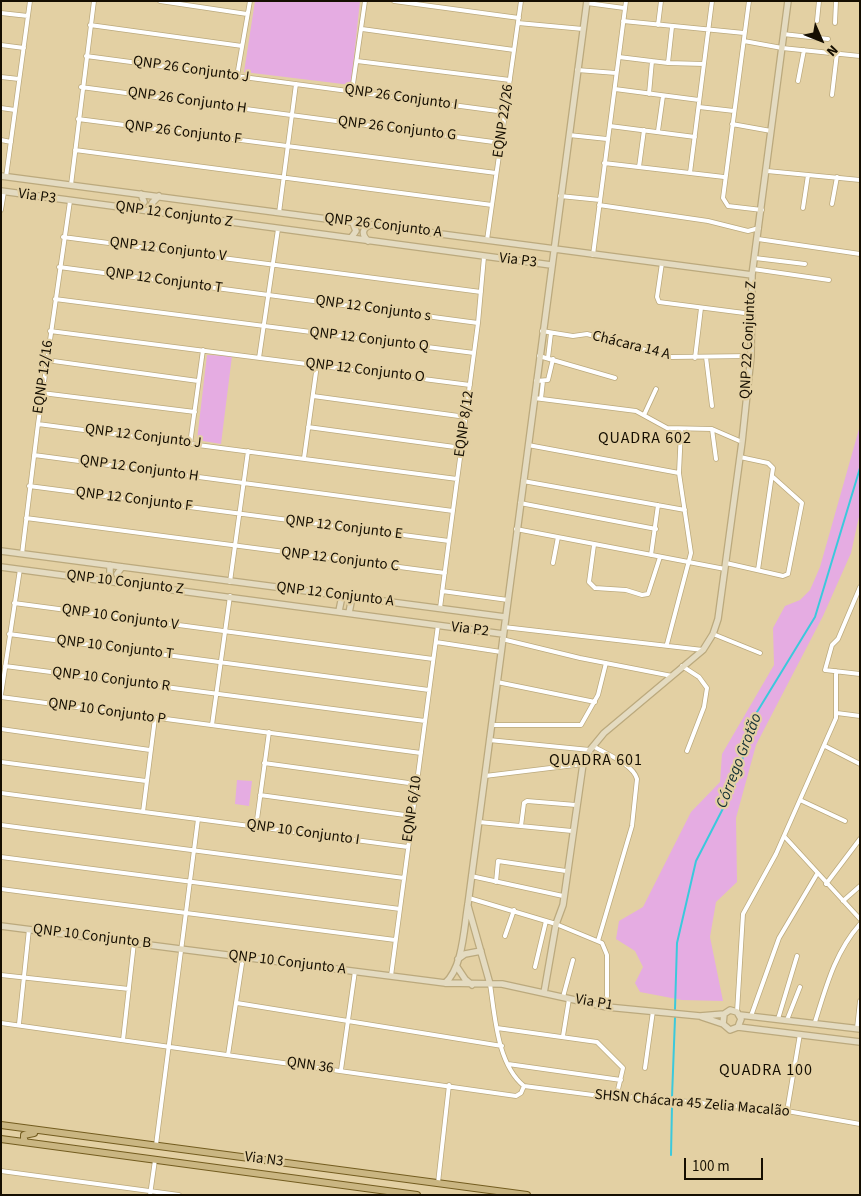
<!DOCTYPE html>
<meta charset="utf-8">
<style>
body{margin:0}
#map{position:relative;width:861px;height:1196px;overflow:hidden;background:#e3d0a3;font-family:"Source Sans 3",sans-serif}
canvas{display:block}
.frame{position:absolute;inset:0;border:2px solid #150e01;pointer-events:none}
.north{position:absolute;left:796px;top:15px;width:50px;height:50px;-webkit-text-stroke:4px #e3d0a3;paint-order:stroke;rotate:134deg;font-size:14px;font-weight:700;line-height:20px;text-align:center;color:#150e01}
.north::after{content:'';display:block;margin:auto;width:18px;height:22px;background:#150e01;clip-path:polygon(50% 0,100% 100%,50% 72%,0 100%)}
.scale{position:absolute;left:684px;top:1158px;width:79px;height:22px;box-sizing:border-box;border:2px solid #150e01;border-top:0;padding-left:6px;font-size:15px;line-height:18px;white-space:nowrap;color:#150e01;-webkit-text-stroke:4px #e3d0a3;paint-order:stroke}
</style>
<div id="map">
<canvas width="861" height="1196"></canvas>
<div class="frame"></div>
<div class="north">N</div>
<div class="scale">100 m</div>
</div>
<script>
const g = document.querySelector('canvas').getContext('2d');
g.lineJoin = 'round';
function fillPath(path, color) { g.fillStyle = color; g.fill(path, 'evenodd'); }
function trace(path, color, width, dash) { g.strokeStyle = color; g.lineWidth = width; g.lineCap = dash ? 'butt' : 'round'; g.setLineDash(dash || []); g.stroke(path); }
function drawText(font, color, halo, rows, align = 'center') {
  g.font = font + ' "Source Sans 3",sans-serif'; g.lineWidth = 4.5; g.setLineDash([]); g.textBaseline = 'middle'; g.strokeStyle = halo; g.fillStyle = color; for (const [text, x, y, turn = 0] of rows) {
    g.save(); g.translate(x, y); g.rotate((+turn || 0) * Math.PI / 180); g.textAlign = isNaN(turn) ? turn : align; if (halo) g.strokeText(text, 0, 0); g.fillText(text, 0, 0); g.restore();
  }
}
const green = new Path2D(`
 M 255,1 L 360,1 L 351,85 L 244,72 Z
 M 207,355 L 232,356 L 221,444 L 197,440 Z
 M 860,390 L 860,512 L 851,553 L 823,616 L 756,745 L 736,818 L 737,882 L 716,902 L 710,937 L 723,1001 L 682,1000 L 640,992 L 635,983 L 643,967 L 635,951 L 616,939 L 619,921 L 643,907 L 691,812 L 720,782 L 722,754 L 774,665 L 773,628 L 785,606 L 800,600 L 810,590 L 820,567 L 859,429 Z
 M 237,780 L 252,781 L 249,806 L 235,804 Z`);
const stream = new Path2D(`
 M 675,1009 L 677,943 L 696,861 L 733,789 L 757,712 L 815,617 L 860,468
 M 672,1097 L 675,1018
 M 671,1155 L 672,1106`);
const street = new Path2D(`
 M 160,1 L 247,14
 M 394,1 L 519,18
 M 749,1 L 723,198 L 728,206 L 762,210
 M 587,3 L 624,8
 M 1,13 L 28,16
 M 623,21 L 744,33
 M 817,21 L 819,1
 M 518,23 L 583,29
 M 835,23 L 836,1
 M 90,25 L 242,46
 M 658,25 L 661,1
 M 362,29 L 514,50
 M 783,34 L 828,39
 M 744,41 L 782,48 L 860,56
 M 1,45 L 24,48
 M 86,56 L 505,112
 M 619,57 L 668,63 L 704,64
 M 357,61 L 510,80
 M 668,63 L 672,27
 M 577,70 L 616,73
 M 237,76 L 250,1
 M 1,77 L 19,79
 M 798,81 L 804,50
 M 81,87 L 501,143
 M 615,89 L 699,100
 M 352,91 L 365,1
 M 649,94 L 652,61
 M 832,95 L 837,53
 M 699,107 L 734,111
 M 1,108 L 15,110
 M 78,119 L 496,173
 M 732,124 L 771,131
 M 610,126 L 695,137
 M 658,131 L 663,96
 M 569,135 L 607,139
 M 1,140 L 11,142
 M 75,150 L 492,205
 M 604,163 L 724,177
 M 639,167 L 644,130
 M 767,171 L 860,180
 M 690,173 L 712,1
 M 6,177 L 30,1
 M 71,185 L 94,1
 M 560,196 L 600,200
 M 832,204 L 837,177
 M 599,205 L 708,221 L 748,231 L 759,228
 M 803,208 L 808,175
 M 1,210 L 4,192
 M 279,213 L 296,84
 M 63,237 L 481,292
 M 758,239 L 860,254
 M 487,240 L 521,1
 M 593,255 L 626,1
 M 755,258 L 805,264
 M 662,263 L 657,297 L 659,302 L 752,314
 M 59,267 L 478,323
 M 753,269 L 829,280
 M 55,299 L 474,353
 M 50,331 L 470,385
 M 542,331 L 573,336 L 587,334 L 671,357 L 751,356
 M 539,356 L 615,378
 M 706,357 L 712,406
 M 259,358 L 278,229
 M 548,358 L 551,333
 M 695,358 L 701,308
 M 46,360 L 198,381
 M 536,381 L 548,380 L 553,359
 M 42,393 L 195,412
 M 313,396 L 466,417
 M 534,398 L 636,411 L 667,428 L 712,429 L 742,442
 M 541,399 L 543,381
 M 644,415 L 656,389
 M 38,424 L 457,479
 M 308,427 L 462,448
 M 712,429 L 716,459
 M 190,444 L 203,350
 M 528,445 L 679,473
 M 34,455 L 453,511
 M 740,457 L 768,463 L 773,468 L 758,570
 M 304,458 L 317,365
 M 523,481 L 685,510
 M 29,486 L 449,541
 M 520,503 L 656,529
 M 26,518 L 445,573
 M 516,529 L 725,569
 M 594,545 L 589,582 L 595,588 L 626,590 L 642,595 L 648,594 L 660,557
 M 22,554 L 38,424 L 70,201
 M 651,555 L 658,505
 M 553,563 L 558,537
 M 726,563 L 783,576 L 788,574 L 802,503 L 773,477
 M 230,582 L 248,451
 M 860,587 L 838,639 L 832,645 L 825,670 L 860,674
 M 442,591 L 508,600
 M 14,603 L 433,659
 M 440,608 L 478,323 L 484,257
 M 504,627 L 703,650
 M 9,634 L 429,690
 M 713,634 L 760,653
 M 502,639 L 580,658 L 672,676
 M 436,642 L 501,652
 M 667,644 L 691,553 L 679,473 L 681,430
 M 5,666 L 425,721
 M 682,666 L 699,677 L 707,688 L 704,707 L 687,751
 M 497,682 L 595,702
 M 1,695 L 20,569
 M 1,697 L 421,753
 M 837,713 L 860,716
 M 212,725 L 230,596
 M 491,725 L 581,725 L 598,695 L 606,663
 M 1,729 L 150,750
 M 489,740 L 590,750
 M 593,746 C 606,754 633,764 637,779 L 632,826 L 598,941
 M 825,746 L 860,764
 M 1,762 L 146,781
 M 264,763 L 416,784
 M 485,776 L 583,764
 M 1,793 L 408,847
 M 260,795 L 412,816
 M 800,800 L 845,821
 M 143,812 L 155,718
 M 479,822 L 572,831
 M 1,825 L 404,878
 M 521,826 L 524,803 L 527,801 L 576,805
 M 256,827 L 269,732
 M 784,836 L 860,919
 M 1,857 L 400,909
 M 471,876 L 563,896
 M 496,882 L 498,861 L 566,871
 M 826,884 L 860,839
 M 1,889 L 395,940
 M 469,898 L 556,924 L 602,943 L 607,955 L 607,1007
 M 843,901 L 860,886
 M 505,936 L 514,910
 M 535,967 L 546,921
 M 1,975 L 129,989
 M 391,976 L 438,625
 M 490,984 C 495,1016 497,1064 524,1086
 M 563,997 L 573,960
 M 237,1003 L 502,1046
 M 737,1012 L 743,914 L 776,854 L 836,718 L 836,671
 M 751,1016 L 779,938 L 817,874
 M 778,1019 L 797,956
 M 787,1020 L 800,987
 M 815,1022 C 826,987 835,952 860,924
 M 1,1023 L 516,1096 L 521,1093 L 524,1086
 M 19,1024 L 29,929
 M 497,1028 L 597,1042 L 623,1068 L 616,1098
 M 857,1028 L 860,1001
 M 563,1036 L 569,999
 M 123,1040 L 134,943
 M 228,1055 L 243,957
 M 508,1064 L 621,1080
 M 645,1068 L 653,1011
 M 341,1070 L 355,971
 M 524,1086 L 616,1098 L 636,1097 L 787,1111 L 860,1124
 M 787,1111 L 800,1034
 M 156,1145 L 198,819
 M 1,1171 L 179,1195
 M 438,1183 L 449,1085
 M 150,1195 L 155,1160`);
const secondary = new Path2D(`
 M 1,176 L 752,275
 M 1,191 L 551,265
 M 136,210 L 144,202 L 141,194
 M 154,212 L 152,203 L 159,196
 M 351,238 L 356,231 L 353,223
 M 368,241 C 361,234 362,228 371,225
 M 1,551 L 505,617
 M 1,567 L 503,634
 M 106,580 L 110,575 L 110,565
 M 120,582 L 117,574 L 122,567
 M 339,611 L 342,596
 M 349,613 L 352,597
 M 468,906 L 490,984
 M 1,926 L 445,983 L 502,984 L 607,1007 L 700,1016 L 724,1014
 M 458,959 L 465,954 L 481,951
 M 457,967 L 465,979 L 472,985
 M 445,983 C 463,968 464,927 468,904 L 587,1
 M 544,993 L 556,924 L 563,905 L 583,764 L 590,750 L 604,733 L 703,650 L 713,634 L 718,619 L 742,442 L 751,356 L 752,275 L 788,1
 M 740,1015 L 860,1029
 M 702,1017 L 723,1024
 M 738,1027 L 741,1019 L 737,1012 L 730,1010 L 724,1014 L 723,1024 L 730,1030 L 738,1027 L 860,1042`);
const primary = new Path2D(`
 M 1,1125 L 527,1195
 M 1,1139 L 417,1195
 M 26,1142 L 24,1140 L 24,1135 L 34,1133`);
const streetNames = [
 ["QNP 26 Conjunto J",191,70,8],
 ["QNP 26 Conjunto I",401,98,8],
 ["QNP 26 Conjunto H",187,101,8],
 ["EQNP 22/26",504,121,-82],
 ["QNP 26 Conjunto G",397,129,7],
 ["QNP 26 Conjunto F",183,133,7],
 ["Via P3",37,197,8],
 ["QNP 12 Conjunto Z",174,215,8],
 ["QNP 26 Conjunto A",383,226,7],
 ["QNP 12 Conjunto V",168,250,7],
 ["Via P3",518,261,7],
 ["QNP 12 Conjunto T",164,281,8],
 ["QNP 12 Conjunto s",373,309,8],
 ["QNP 12 Conjunto Q",369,340,7],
 ["QNP 22 Conjunto Z",749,340,-87],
 ["Chácara 14 A",631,346,14],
 ["QNP 12 Conjunto O",365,371,7],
 ["EQNP 12/16",44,377,-82],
 ["EQNP 8/12",465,424,-82],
 ["QNP 12 Conjunto J",143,437,7],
 ["QNP 12 Conjunto H",139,469,8],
 ["QNP 12 Conjunto F",134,500,7],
 ["QNP 12 Conjunto E",344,528,7],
 ["QNP 12 Conjunto C",340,560,7],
 ["QNP 10 Conjunto Z",125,583,7],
 ["QNP 12 Conjunto A",335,595,7],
 ["QNP 10 Conjunto V",120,618,8],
 ["Via P2",470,630,7],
 ["QNP 10 Conjunto T",115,648,7],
 ["QNP 10 Conjunto R",111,680,7],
 ["QNP 10 Conjunto P",107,712,8],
 ["EQNP 6/10",413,809,-82],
 ["QNP 10 Conjunto I",303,833,8],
 ["QNP 10 Conjunto B",92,937,7],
 ["QNP 10 Conjunto A",287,963,7],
 ["Via P1",594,1003,10],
 ["QNN 36",310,1066,8],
 ["SHSN Chácara 45 Zelia Macalão",692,1104,5],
 ["Via N3",264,1160,7]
];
const neighbourhoodNames = [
 ["QUADRA 602",645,439],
 ["QUADRA 601",596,761],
 ["QUADRA 100",766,1071]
];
const waterNames = [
 ["Córrego Grotão",740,761,-69]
];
fillPath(green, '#e5ace2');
trace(stream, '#3bc9dc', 2);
trace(street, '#bba97d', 5.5);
trace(secondary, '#bba97d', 8);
trace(primary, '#735c1f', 8);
trace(street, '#fff', 4);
trace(secondary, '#e4dbc1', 5.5);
trace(primary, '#cab682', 6);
drawText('15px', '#150e01', '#e3d0a3', streetNames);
g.letterSpacing = '1px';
drawText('16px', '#150e01', '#e3d0a3', neighbourhoodNames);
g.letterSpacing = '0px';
drawText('italic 16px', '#112e32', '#e3d0a3', waterNames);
</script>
